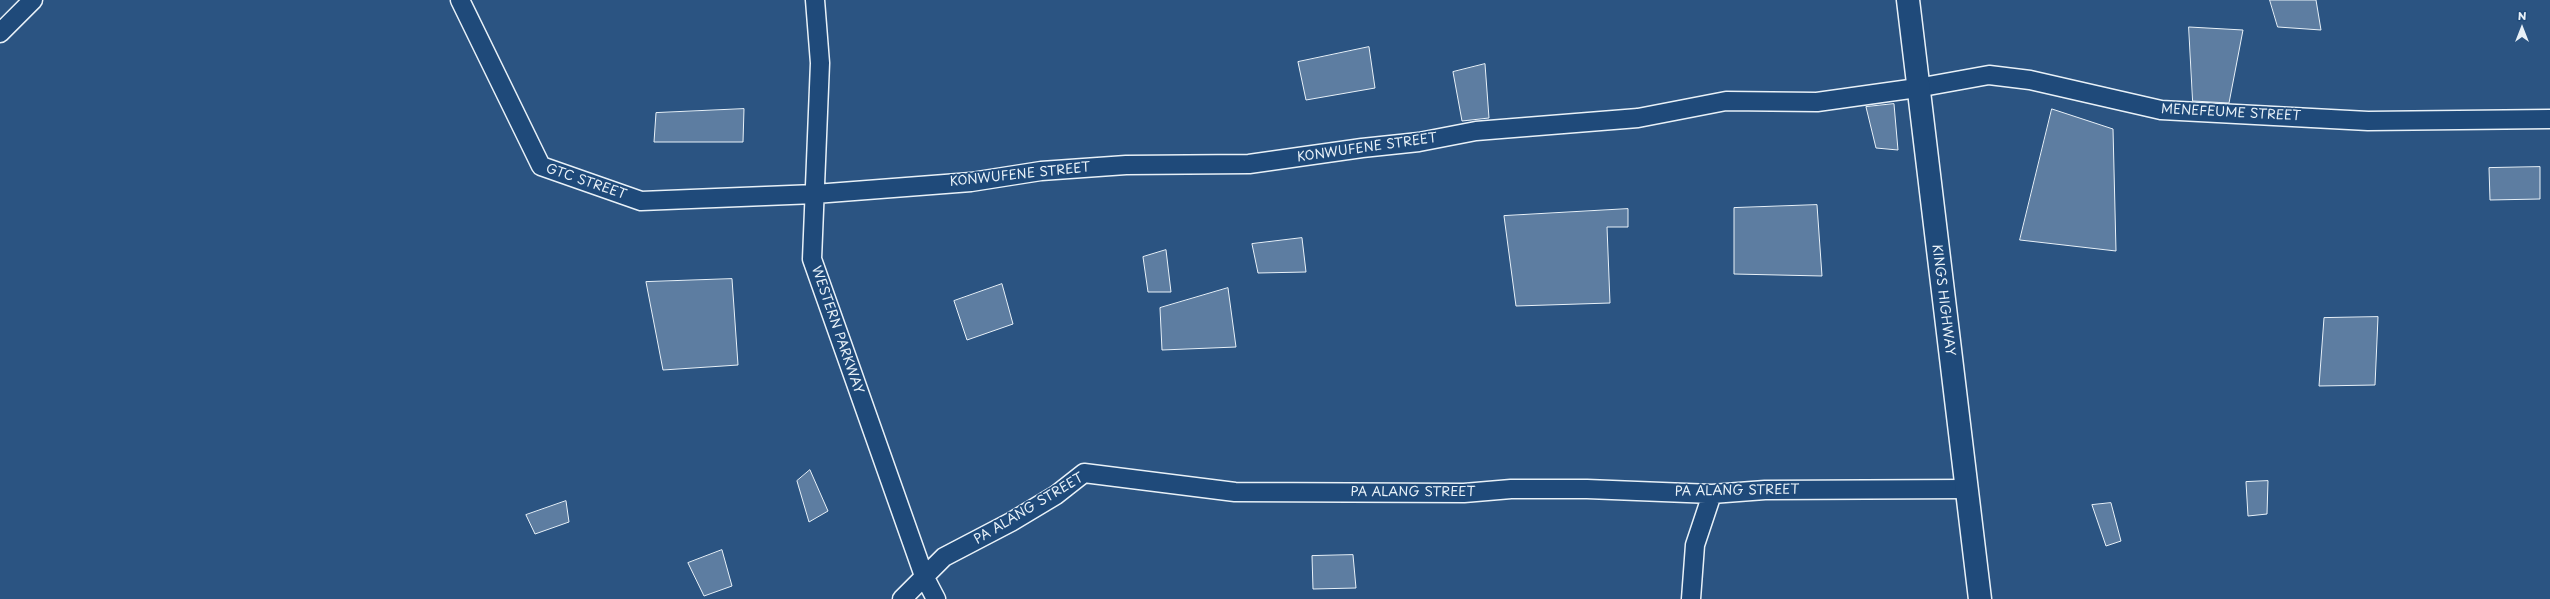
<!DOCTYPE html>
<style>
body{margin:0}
#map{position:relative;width:2550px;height:599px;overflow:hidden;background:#2b5482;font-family:"Playpen Sans",sans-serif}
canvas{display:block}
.north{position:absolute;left:2502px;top:8px;width:40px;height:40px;-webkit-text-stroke:3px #1f4a7a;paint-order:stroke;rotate:0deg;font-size:11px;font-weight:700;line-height:16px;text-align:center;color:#e8f1f8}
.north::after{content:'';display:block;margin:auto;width:14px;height:18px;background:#e8f1f8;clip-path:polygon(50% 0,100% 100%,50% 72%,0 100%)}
</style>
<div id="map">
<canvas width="2550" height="599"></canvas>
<div class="north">N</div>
</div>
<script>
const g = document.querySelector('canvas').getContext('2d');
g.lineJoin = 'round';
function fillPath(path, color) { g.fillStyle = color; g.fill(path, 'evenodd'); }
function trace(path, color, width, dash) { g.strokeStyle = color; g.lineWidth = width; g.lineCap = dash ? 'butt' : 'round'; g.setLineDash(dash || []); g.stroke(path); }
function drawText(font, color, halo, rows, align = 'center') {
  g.font = font + ' "Playpen Sans",sans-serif'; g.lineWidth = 3.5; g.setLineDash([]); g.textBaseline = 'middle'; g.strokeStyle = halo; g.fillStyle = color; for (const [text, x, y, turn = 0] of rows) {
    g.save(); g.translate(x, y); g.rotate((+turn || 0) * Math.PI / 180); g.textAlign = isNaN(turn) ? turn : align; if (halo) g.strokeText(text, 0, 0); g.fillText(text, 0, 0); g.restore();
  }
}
const building = new Path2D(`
 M 2270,0 L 2316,0 L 2321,30 L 2278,27 Z
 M 2189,27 L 2243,30 L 2229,103 L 2193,101 Z
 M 1369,47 L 1375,88 L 1306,100 L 1298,62 Z
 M 1485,64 L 1489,118 L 1462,121 L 1453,72 Z
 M 1894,104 L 1898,150 L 1876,148 L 1866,107 Z
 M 744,109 L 743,142 L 654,142 L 656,113 Z
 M 2052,109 L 2113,129 L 2116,251 L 2020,240 Z
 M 2540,167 L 2540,199 L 2490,200 L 2489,168 Z
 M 1817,205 L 1822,276 L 1734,274 L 1734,208 Z
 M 1628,209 L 1628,227 L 1607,227 L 1610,303 L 1516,306 L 1504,216 Z
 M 1302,238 L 1306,272 L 1258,273 L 1252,244 Z
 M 1166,250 L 1171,292 L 1148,292 L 1143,257 Z
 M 732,279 L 738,365 L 663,370 L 646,282 Z
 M 1002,284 L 1013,324 L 967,340 L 954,301 Z
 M 1228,288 L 1236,347 L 1162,350 L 1160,308 Z
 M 2378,317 L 2375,385 L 2319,386 L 2324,318 Z
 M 810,470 L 828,511 L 809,522 L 797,481 Z
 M 2268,481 L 2267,514 L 2248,516 L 2246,482 Z
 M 566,501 L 569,522 L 535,534 L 526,515 Z
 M 2111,503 L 2121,541 L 2106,546 L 2092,505 Z
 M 722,550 L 732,586 L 704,596 L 688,563 Z
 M 1353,555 L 1356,588 L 1313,589 L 1312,556 Z`);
const street = new Path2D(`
 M 460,0 L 541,166 L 641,201 L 815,194 L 971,182 L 1041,171 L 1126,165 L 1249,164 L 1362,148 L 1419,142 L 1476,131 L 1638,118 L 1726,101 L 1817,102 L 1917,88 L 1989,75 L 2030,80 L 2161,110 L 2368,121 L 2550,119
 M 815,0 L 820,63 L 812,259 L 924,576 L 936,599
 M 0,33 L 33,0
 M 902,599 L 944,557 L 1011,522 L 1056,495 L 1084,473 L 1235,492 L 1464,493 L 1511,489 L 1587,489 L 1712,494 L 1765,490 L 1967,489
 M 1691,599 L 1695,545 L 1712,494`);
const secondary = new Path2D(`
 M 1908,0 L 1980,599`);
const streetNames = [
 ["MENEFEUME STREET",2231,113,3],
 ["KONWUFENE STREET",1367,148,-8],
 ["KONWUFENE STREET",1020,175,-6],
 ["GTC STREET",586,182,19],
 ["KINGS HIGHWAY",1943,300,83],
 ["WESTERN PARKWAY",837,330,71],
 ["PA ALANG STREET",1737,491,-1],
 ["PA ALANG STREET",1413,492],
 ["PA ALANG STREET",1029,509,-31]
];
fillPath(building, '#5d7da1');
trace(building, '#e8f1f8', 1);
trace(street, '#e8f1f8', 21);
trace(secondary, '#e8f1f8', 25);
trace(street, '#1f4a7a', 18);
trace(secondary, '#1f4a7a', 22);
drawText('13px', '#e8f1f8', '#1f4a7a', streetNames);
</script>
